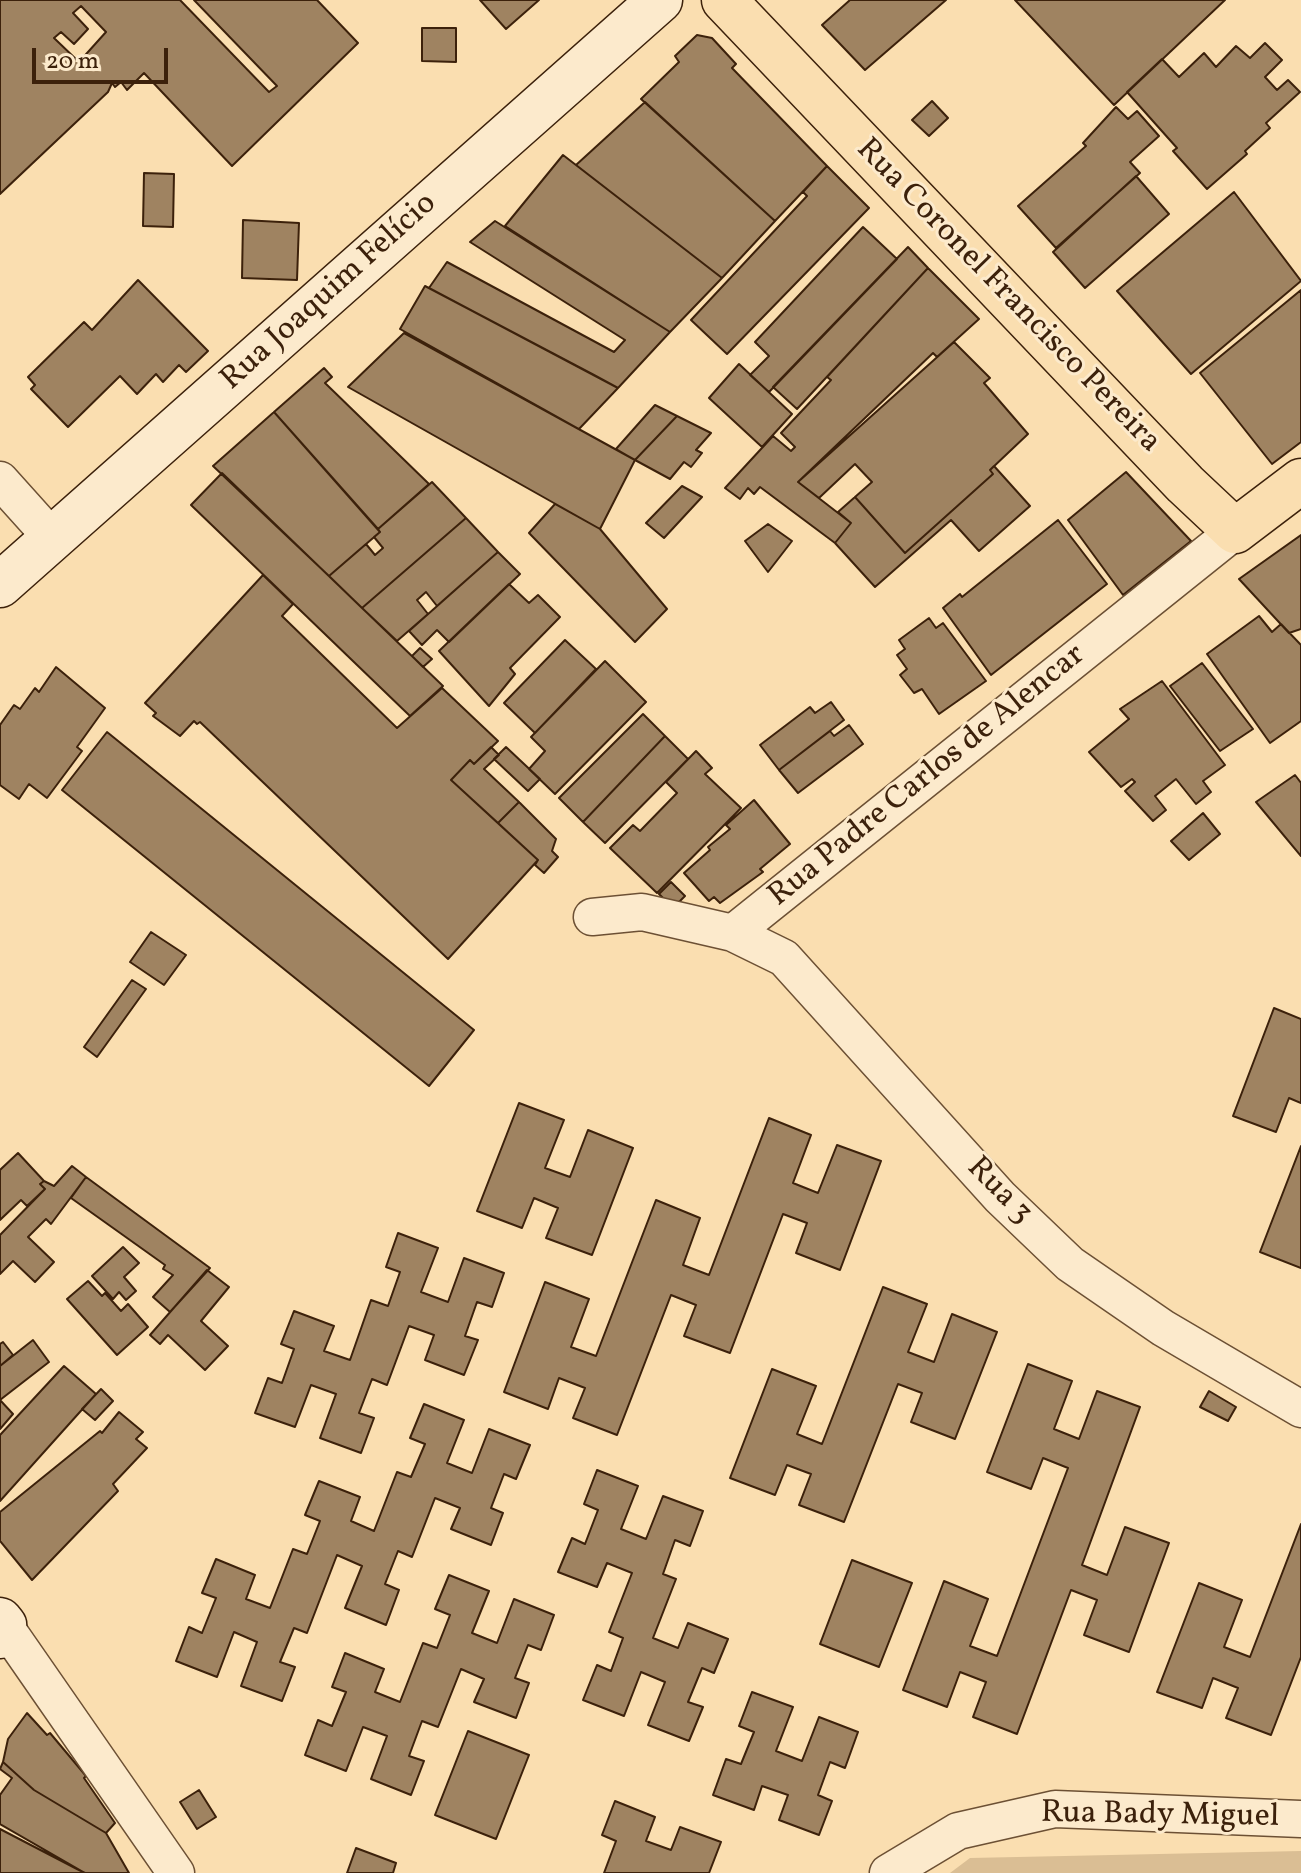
<!DOCTYPE html>
<meta charset="utf-8">
<style>
body{margin:0}
#map{position:relative;width:1301px;height:1873px;overflow:hidden;background:#fadeb0;font-family:Vollkorn,serif}
canvas{display:block}
.scale{position:absolute;left:32px;top:48px;width:136px;height:36px;box-sizing:border-box;border:4px solid #3c210b;border-top:0;padding-left:10px;font-size:24px;line-height:28px;white-space:nowrap;color:#3c210b;-webkit-text-stroke:6px #fceacc;paint-order:stroke}
</style>
<div id="map">
<canvas width="1301" height="1873"></canvas>
<div class="scale">20 m</div>
</div>
<script>
const g = document.querySelector('canvas').getContext('2d');
g.lineJoin = 'round';
function fillPath(path, color) { g.fillStyle = color; g.fill(path, 'evenodd'); }
function trace(path, color, width, dash) { g.strokeStyle = color; g.lineWidth = width; g.lineCap = dash ? 'butt' : 'round'; g.setLineDash(dash || []); g.stroke(path); }
function drawText(font, color, halo, rows, align = 'center') {
  g.font = font + ' Vollkorn,serif'; g.lineWidth = 6; g.setLineDash([]); g.textBaseline = 'middle'; g.strokeStyle = halo; g.fillStyle = color; for (const [text, x, y, turn = 0] of rows) {
    g.save(); g.translate(x, y); g.rotate((+turn || 0) * Math.PI / 180); g.textAlign = isNaN(turn) ? turn : align; if (halo) g.strokeText(text, 0, 0); g.fillText(text, 0, 0); g.restore();
  }
}
const green = new Path2D(`
 M 1301,1851 L 1301,1873 L 950,1873 L 970,1858 Z`);
const building = new Path2D(`
 M 0,0 L 180,0 L 269,92 L 277,86 L 194,0 L 317,0 L 358,43 L 232,166 L 144,73 L 127,90 L 121,82 L 115,87 L 112,83 L 108,92 L 0,194 ZM 81,6 L 106,32 L 79,62 L 54,38 L 61,32 L 74,44 L 88,29 L 73,13 Z
 M 480,0 L 539,0 L 506,29 Z
 M 850,0 L 946,0 L 865,70 L 822,25 Z
 M 1015,0 L 1225,0 L 1114,105 Z
 M 422,28 L 456,28 L 456,62 L 422,61 Z
 M 697,35 L 712,38 L 736,64 L 732,68 L 827,166 L 775,221 L 641,99 L 679,62 L 675,56 Z
 M 1265,43 L 1282,60 L 1265,77 L 1277,90 L 1288,80 L 1300,92 L 1266,123 L 1270,128 L 1245,151 L 1247,154 L 1207,189 L 1173,151 L 1177,148 L 1127,92 L 1162,59 L 1179,77 L 1204,53 L 1216,67 L 1236,46 L 1250,58 Z
 M 932,101 L 948,118 L 929,136 L 912,120 Z
 M 645,102 L 775,221 L 722,278 L 576,165 Z
 M 1116,107 L 1128,119 L 1137,111 L 1159,136 L 1130,162 L 1140,173 L 1056,248 L 1018,206 L 1086,146 L 1083,143 Z
 M 563,155 L 722,278 L 670,332 L 505,226 Z
 M 827,166 L 869,208 L 727,354 L 691,320 L 807,196 L 803,192 Z
 M 144,173 L 174,174 L 173,227 L 143,226 Z
 M 1136,176 L 1169,214 L 1085,288 L 1053,252 Z
 M 1234,192 L 1301,281 L 1191,374 L 1117,291 Z
 M 243,220 L 299,223 L 297,280 L 242,278 Z
 M 495,221 L 670,332 L 618,388 L 429,288 L 447,262 L 614,352 L 625,340 L 470,242 Z
 M 863,227 L 897,259 L 769,392 L 750,375 L 769,356 L 755,342 Z
 M 908,247 L 928,268 L 797,409 L 773,387 Z
 M 928,268 L 979,319 L 937,357 L 933,353 L 798,482 L 851,523 L 835,543 L 760,487 L 754,494 L 748,488 L 740,499 L 725,488 L 773,436 L 791,451 L 795,447 L 781,433 L 831,380 L 827,377 Z
 M 138,280 L 208,351 L 186,372 L 179,365 L 163,382 L 156,374 L 137,394 L 120,376 L 68,427 L 31,389 L 35,385 L 28,377 L 84,322 L 92,330 Z
 M 425,286 L 594,375 L 618,388 L 579,429 L 400,329 Z
 M 1301,290 L 1301,442 L 1272,464 L 1200,373 Z
 M 404,333 L 635,460 L 600,529 L 348,387 Z
 M 954,342 L 990,378 L 984,383 L 1028,434 L 990,470 L 993,474 L 905,553 L 855,497 L 872,482 L 855,464 L 819,498 L 798,482 Z
 M 739,364 L 792,414 L 762,447 L 709,398 Z
 M 324,368 L 332,377 L 325,383 L 429,484 L 378,529 L 274,412 Z
 M 655,405 L 677,416 L 635,460 L 616,449 Z
 M 274,412 L 380,532 L 329,576 L 213,466 Z
 M 677,416 L 711,433 L 696,450 L 702,453 L 691,467 L 684,462 L 670,479 L 635,460 Z
 M 994,466 L 1030,506 L 979,551 L 951,520 L 875,587 L 835,543 L 851,523 L 838,512 L 855,497 L 905,553 L 993,474 L 990,470 Z
 M 1126,472 L 1191,541 L 1123,595 L 1068,520 Z
 M 222,473 L 443,686 L 410,716 L 191,505 Z
 M 432,482 L 466,518 L 362,608 L 329,576 L 366,544 L 375,555 L 383,548 L 374,537 L 380,532 L 378,529 Z
 M 682,486 L 702,497 L 664,538 L 646,523 Z
 M 555,504 L 600,529 L 667,609 L 635,642 L 529,533 Z
 M 466,518 L 498,552 L 437,606 L 426,592 L 417,600 L 428,614 L 397,641 L 362,608 Z
 M 1058,520 L 1107,584 L 991,675 L 943,608 L 960,594 L 962,597 Z
 M 768,524 L 792,541 L 768,572 L 745,541 Z
 M 1301,535 L 1301,629 L 1289,633 L 1239,579 Z
 M 498,552 L 520,574 L 449,642 L 437,630 L 422,645 L 409,631 Z
 M 263,575 L 293,604 L 282,616 L 397,728 L 442,688 L 498,741 L 474,764 L 470,760 L 451,780 L 538,860 L 448,959 L 200,722 L 197,724 L 194,721 L 180,736 L 153,716 L 156,713 L 145,703 Z
 M 509,584 L 529,603 L 538,595 L 560,617 L 510,668 L 515,674 L 489,706 L 439,651 Z
 M 1259,616 L 1272,632 L 1281,624 L 1301,645 L 1301,721 L 1270,743 L 1207,654 Z
 M 929,618 L 936,628 L 943,623 L 986,681 L 939,714 L 922,689 L 914,693 L 900,675 L 907,669 L 897,655 L 905,649 L 899,640 Z
 M 565,640 L 596,669 L 535,733 L 504,703 Z
 M 420,648 L 432,659 L 423,667 L 412,656 Z
 M 605,661 L 646,702 L 555,794 L 529,769 L 545,751 L 531,737 Z
 M 1202,663 L 1253,729 L 1220,751 L 1170,686 Z
 M 56,667 L 105,708 L 77,747 L 82,751 L 47,798 L 29,784 L 19,799 L 0,785 L 0,725 L 14,705 L 20,709 L 35,688 L 39,692 Z
 M 1162,681 L 1225,765 L 1203,781 L 1211,792 L 1196,804 L 1176,779 L 1155,796 L 1166,810 L 1153,821 L 1125,791 L 1135,782 L 1132,779 L 1121,787 L 1089,752 L 1129,719 L 1120,709 Z
 M 831,702 L 844,720 L 779,770 L 760,745 L 810,707 L 815,713 Z
 M 643,714 L 665,736 L 583,822 L 559,798 Z
 M 849,725 L 863,744 L 798,793 L 779,770 L 830,731 L 834,736 Z
 M 107,732 L 474,1030 L 429,1086 L 62,790 Z
 M 665,736 L 688,759 L 605,843 L 583,822 Z
 M 491,747 L 499,755 L 484,769 L 519,802 L 498,823 L 451,780 L 470,760 L 474,764 Z
 M 506,747 L 540,779 L 528,791 L 494,759 Z
 M 696,751 L 712,768 L 705,774 L 741,808 L 657,893 L 610,848 L 633,825 L 640,831 L 677,793 L 666,782 Z
 M 1295,775 L 1301,783 L 1301,856 L 1256,802 Z
 M 754,800 L 790,844 L 760,869 L 763,872 L 720,903 L 714,897 L 709,901 L 684,873 L 710,850 L 708,847 L 730,829 L 726,825 Z
 M 519,802 L 556,839 L 552,851 L 558,857 L 544,873 L 535,865 L 538,860 L 498,823 Z
 M 1203,813 L 1220,834 L 1189,860 L 1171,841 Z
 M 671,882 L 685,896 L 673,908 L 659,894 Z
 M 151,932 L 186,955 L 164,985 L 130,962 Z
 M 132,980 L 146,989 L 97,1057 L 84,1047 Z
 M 1274,1008 L 1301,1019 L 1301,1103 L 1289,1098 L 1276,1132 L 1233,1116 Z
 M 519,1103 L 564,1120 L 545,1168 L 570,1177 L 588,1130 L 633,1148 L 592,1255 L 546,1238 L 558,1208 L 534,1198 L 522,1228 L 477,1211 Z
 M 769,1118 L 811,1135 L 793,1183 L 818,1193 L 837,1145 L 881,1161 L 840,1270 L 796,1253 L 807,1223 L 783,1214 L 730,1353 L 684,1336 L 696,1305 L 671,1295 L 617,1435 L 573,1418 L 585,1388 L 559,1378 L 548,1409 L 504,1392 L 545,1282 L 589,1299 L 571,1347 L 596,1356 L 656,1200 L 700,1218 L 683,1265 L 709,1275 Z
 M 1301,1146 L 1301,1268 L 1260,1252 Z
 M 18,1153 L 44,1181 L 40,1184 L 45,1189 L 27,1206 L 21,1200 L 0,1220 L 0,1170 Z
 M 72,1166 L 86,1177 L 51,1224 L 46,1219 L 28,1237 L 54,1262 L 35,1282 L 13,1261 L 0,1274 L 0,1235 L 45,1189 L 40,1184 L 44,1181 L 54,1186 Z
 M 86,1177 L 210,1268 L 170,1312 L 153,1297 L 173,1275 L 163,1269 L 165,1265 L 71,1198 Z
 M 398,1233 L 438,1248 L 421,1292 L 448,1302 L 464,1258 L 504,1273 L 492,1307 L 477,1302 L 465,1336 L 478,1340 L 464,1375 L 425,1360 L 434,1335 L 409,1326 L 387,1385 L 372,1379 L 359,1413 L 374,1418 L 361,1453 L 320,1438 L 336,1394 L 311,1385 L 295,1427 L 255,1413 L 268,1378 L 282,1383 L 294,1349 L 281,1344 L 294,1311 L 334,1326 L 324,1351 L 350,1360 L 371,1300 L 388,1306 L 400,1272 L 386,1267 Z
 M 123,1247 L 139,1263 L 124,1277 L 136,1291 L 126,1300 L 119,1292 L 113,1299 L 92,1276 Z
 M 207,1270 L 229,1287 L 201,1321 L 228,1346 L 205,1370 L 168,1335 L 160,1344 L 150,1335 Z
 M 88,1281 L 102,1296 L 105,1293 L 121,1311 L 128,1304 L 148,1327 L 117,1355 L 67,1299 Z
 M 883,1287 L 927,1304 L 908,1352 L 934,1362 L 952,1314 L 997,1332 L 955,1439 L 911,1422 L 922,1393 L 898,1384 L 844,1522 L 799,1505 L 811,1474 L 787,1465 L 775,1495 L 730,1478 L 772,1369 L 816,1386 L 797,1434 L 822,1444 Z
 M 33,1340 L 49,1362 L 0,1400 L 13,1414 L 0,1429 L 0,1366 Z
 M 3,1342 L 13,1355 L 0,1366 L 0,1344 Z
 M 1028,1364 L 1072,1381 L 1054,1429 L 1079,1439 L 1097,1391 L 1140,1407 L 1082,1565 L 1107,1575 L 1125,1527 L 1169,1543 L 1129,1652 L 1084,1635 L 1097,1600 L 1071,1590 L 1017,1734 L 973,1717 L 986,1682 L 960,1672 L 947,1707 L 903,1690 L 944,1581 L 988,1599 L 970,1646 L 997,1656 L 1068,1468 L 1043,1458 L 1031,1489 L 987,1472 Z
 M 64,1366 L 96,1394 L 0,1501 L 0,1435 Z
 M 101,1389 L 113,1401 L 95,1420 L 82,1409 Z
 M 1209,1391 L 1236,1407 L 1228,1421 L 1200,1407 Z
 M 424,1404 L 464,1420 L 447,1463 L 472,1473 L 489,1429 L 530,1445 L 516,1479 L 504,1474 L 491,1508 L 503,1513 L 491,1545 L 451,1529 L 460,1508 L 435,1498 L 412,1557 L 398,1551 L 385,1584 L 399,1590 L 386,1625 L 345,1608 L 362,1566 L 337,1555 L 307,1633 L 294,1628 L 280,1662 L 295,1667 L 282,1701 L 241,1686 L 257,1642 L 234,1632 L 217,1677 L 176,1661 L 189,1627 L 202,1633 L 216,1598 L 202,1593 L 216,1559 L 255,1575 L 246,1599 L 270,1608 L 293,1549 L 307,1554 L 320,1521 L 305,1515 L 319,1481 L 360,1497 L 351,1521 L 374,1531 L 397,1472 L 411,1477 L 425,1444 L 410,1438 Z
 M 119,1412 L 143,1432 L 136,1439 L 147,1448 L 113,1484 L 118,1491 L 32,1580 L 0,1541 L 0,1512 L 100,1431 L 102,1433 Z
 M 597,1470 L 638,1486 L 621,1529 L 646,1539 L 663,1496 L 703,1511 L 690,1546 L 675,1540 L 663,1574 L 676,1579 L 653,1638 L 678,1648 L 688,1623 L 728,1639 L 714,1673 L 702,1668 L 688,1702 L 703,1707 L 689,1741 L 648,1725 L 665,1682 L 641,1672 L 624,1716 L 583,1700 L 597,1665 L 611,1671 L 623,1638 L 609,1632 L 632,1573 L 607,1563 L 597,1587 L 558,1572 L 572,1538 L 585,1544 L 598,1510 L 584,1504 Z
 M 1301,1524 L 1301,1657 L 1271,1735 L 1226,1718 L 1238,1688 L 1213,1678 L 1202,1708 L 1157,1692 L 1199,1583 L 1242,1600 L 1224,1647 L 1250,1657 Z
 M 852,1560 L 912,1583 L 879,1667 L 820,1644 Z
 M 449,1575 L 489,1591 L 472,1633 L 497,1643 L 514,1599 L 554,1615 L 541,1650 L 528,1645 L 515,1678 L 529,1683 L 516,1718 L 474,1702 L 484,1679 L 461,1669 L 438,1727 L 422,1721 L 409,1756 L 424,1761 L 411,1795 L 371,1779 L 387,1736 L 363,1727 L 346,1771 L 305,1755 L 318,1720 L 332,1726 L 346,1692 L 332,1687 L 345,1653 L 384,1669 L 375,1692 L 400,1702 L 423,1643 L 437,1648 L 450,1615 L 435,1609 Z
 M 752,1692 L 793,1707 L 776,1751 L 802,1761 L 819,1717 L 858,1732 L 845,1768 L 830,1762 L 818,1795 L 832,1801 L 819,1835 L 779,1820 L 788,1795 L 762,1786 L 754,1810 L 713,1795 L 726,1759 L 741,1764 L 754,1732 L 739,1726 Z
 M 27,1713 L 47,1735 L 50,1733 L 86,1776 L 84,1778 L 115,1823 L 106,1833 L 34,1790 L 3,1762 L 8,1739 Z
 M 468,1731 L 529,1755 L 496,1839 L 435,1815 Z
 M 3,1762 L 34,1790 L 106,1833 L 129,1873 L 85,1873 L 0,1824 L 0,1795 L 12,1778 L 0,1769 Z
 M 199,1790 L 216,1817 L 197,1829 L 180,1802 Z
 M 615,1801 L 655,1817 L 646,1841 L 671,1850 L 680,1827 L 721,1842 L 709,1873 L 604,1873 L 616,1841 L 602,1835 Z
 M 0,1829 L 77,1869 L 85,1873 L 0,1873 Z
 M 356,1848 L 396,1863 L 393,1873 L 347,1873 Z`);
const street = new Path2D(`
 M 0,480 L 53,539
 M 592,917 L 642,912 L 733,933 L 1235,531
 M 733,933 L 784,958 L 1000,1197 L 1070,1264 L 1163,1328 L 1301,1409
 M 4,1625 L 176,1873
 M 888,1873 L 958,1831 L 1055,1809 L 1301,1819`);
const secondary = new Path2D(`
 M 0,585 L 660,0
 M 0,1620 L 4,1625 L 0,1636`);
const primary = new Path2D(`
 M 724,0 L 1185,484 L 1235,531 L 1301,481`);
const streetNames = [
 ["Rua Joaquim Felício",330,293,-42],
 ["Rua Coronel Francisco Pereira",1007,297,46],
 ["Rua Padre Carlos de Alencar",928,777,-39],
 ["Rua 3",998,1192,46],
 ["Rua Bady Miguel",1160,1817,1]
];
fillPath(green, '#dabe94');
fillPath(building, '#9f8361');
trace(building, '#3c210b', 2);
trace(street, '#6c5034', 39);
trace(secondary, '#3c210b', 47);
trace(primary, '#3c210b', 47);
trace(street, '#fceacc', 36);
trace(secondary, '#fceacc', 44);
trace(primary, '#fadeb0', 44);
drawText('32px', '#3c210b', '#fceacc', streetNames);
</script>
